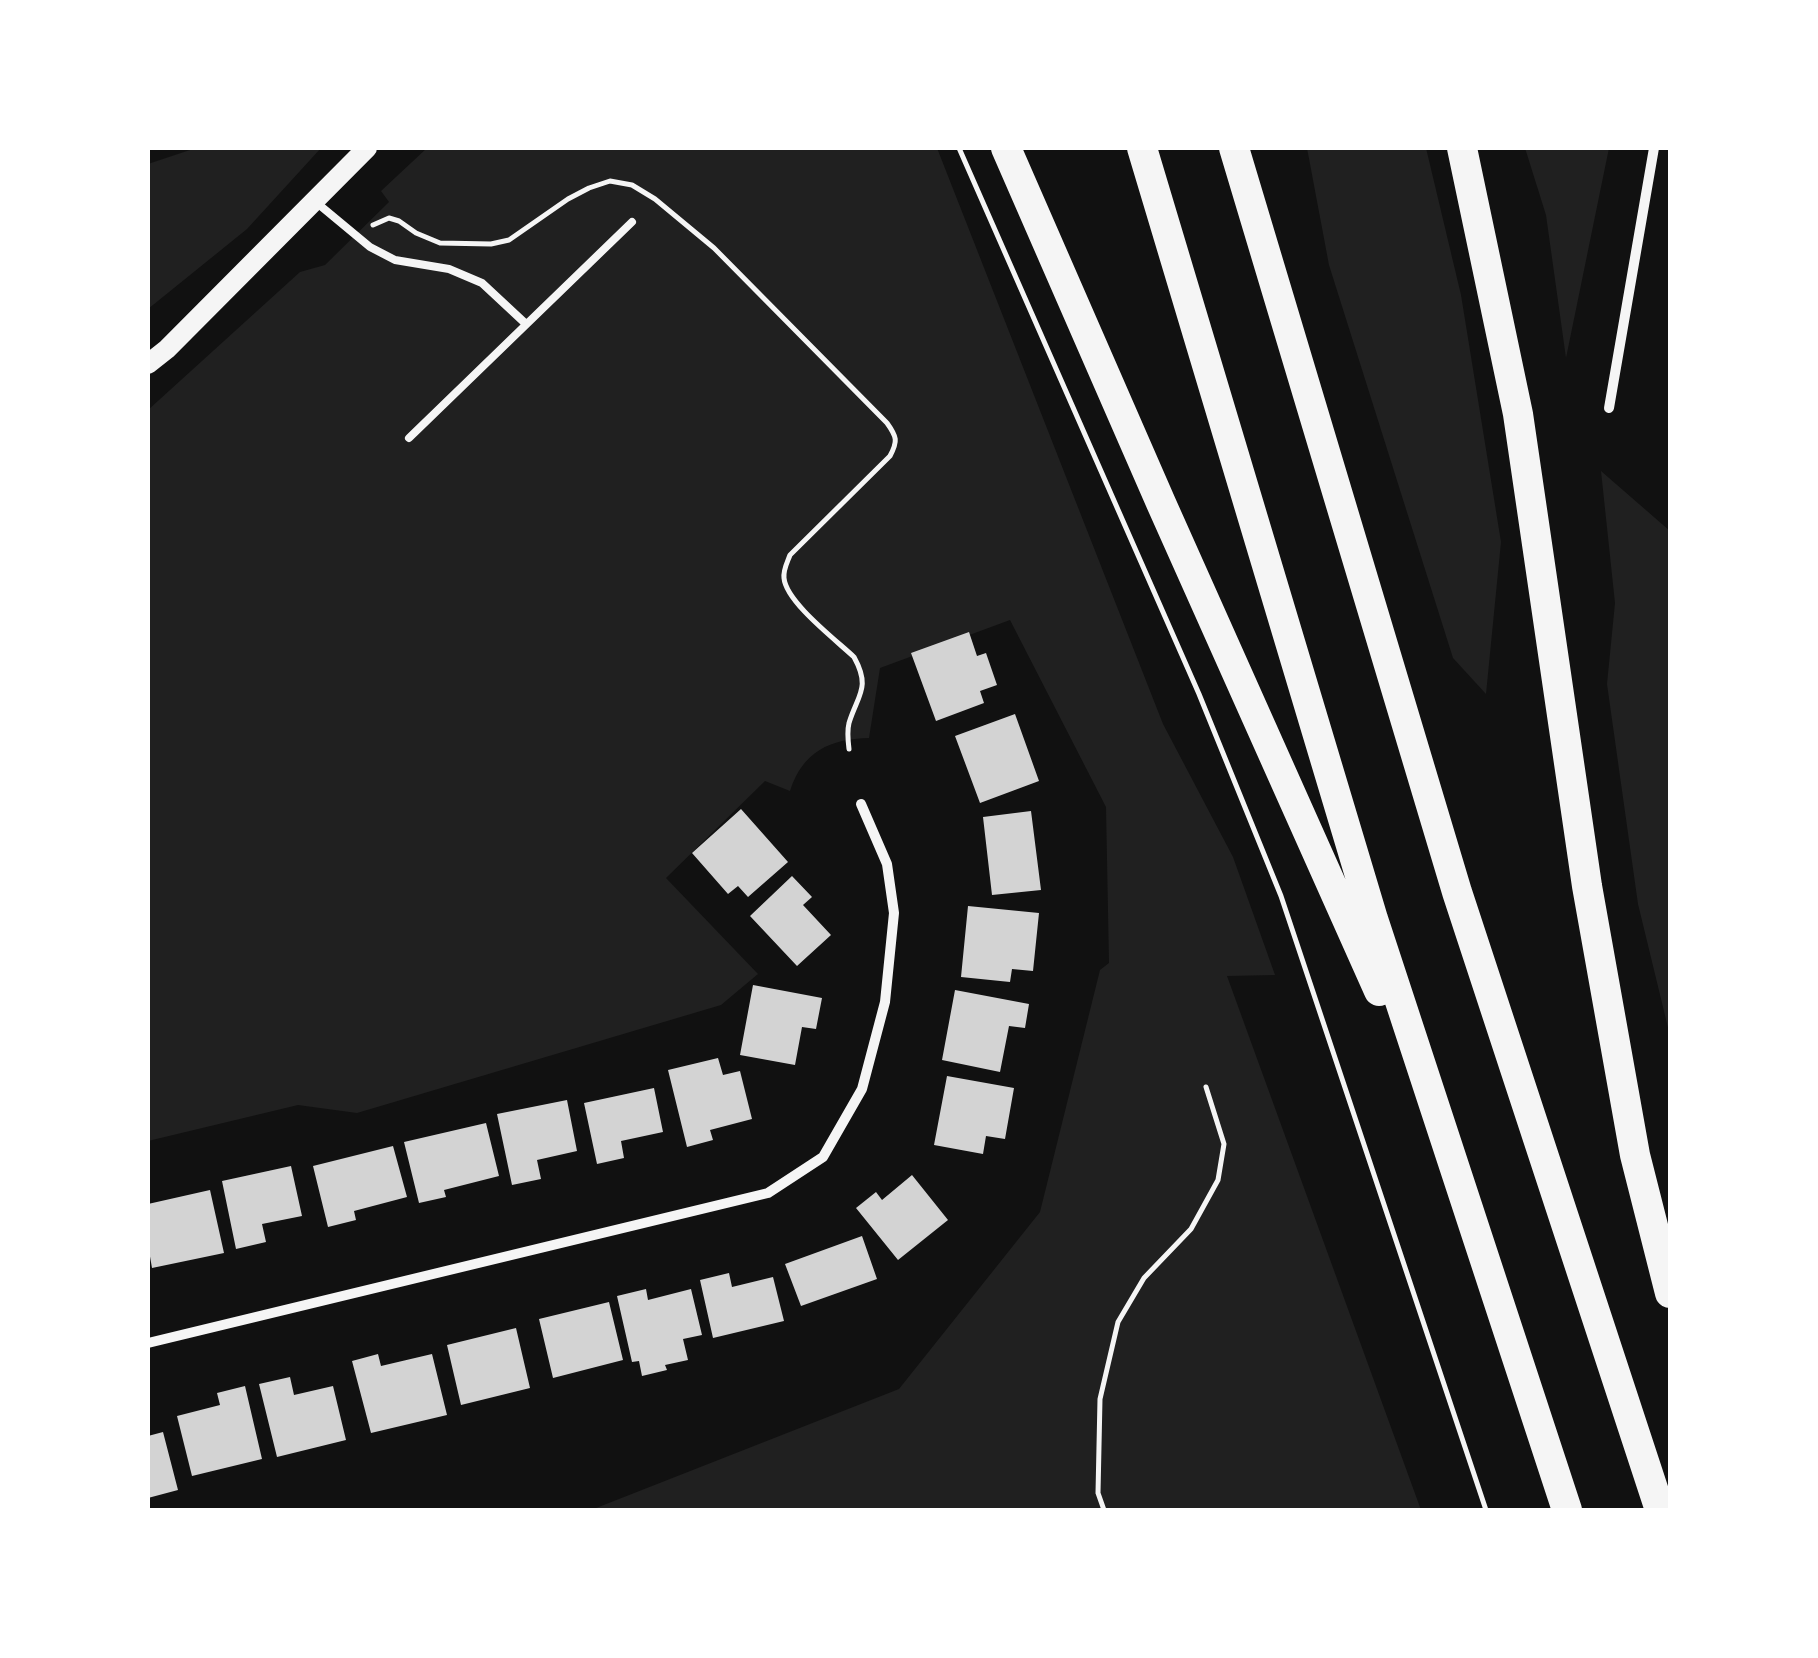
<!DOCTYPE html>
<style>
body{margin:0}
#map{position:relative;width:1818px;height:1658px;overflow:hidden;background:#111;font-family:Merriweather,serif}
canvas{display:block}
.frame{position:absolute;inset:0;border:150px solid #fff;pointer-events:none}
</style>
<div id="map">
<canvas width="1818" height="1658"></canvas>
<div class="frame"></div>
</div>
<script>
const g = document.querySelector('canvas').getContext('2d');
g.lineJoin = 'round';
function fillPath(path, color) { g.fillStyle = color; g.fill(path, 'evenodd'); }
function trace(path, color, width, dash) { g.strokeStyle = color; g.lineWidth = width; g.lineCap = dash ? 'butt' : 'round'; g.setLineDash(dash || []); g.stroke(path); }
const green = new Path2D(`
 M 196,148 L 321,148 L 247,229 L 148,309 L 148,164 Z
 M 427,148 L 937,148 L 1163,724 L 1233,857 L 1275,975 L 1227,976 L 1421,1510 L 591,1510 L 899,1389 L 1040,1212 L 1100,970 L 1109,963 L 1106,807 L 1010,620 L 880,668 L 869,738 C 830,739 803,751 790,791 L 765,781 L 666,878 L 758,974 L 721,1005 L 357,1113 L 298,1105 L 148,1141 L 148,410 L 300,272 L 325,265 L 389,202 L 381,191 Z
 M 1307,148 L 1426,148 L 1461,295 L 1501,542 L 1486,694 L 1453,658 L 1329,265 Z
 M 1525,148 L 1609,148 L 1566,358 L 1546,215 Z
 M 1601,471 L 1670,531 L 1670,1036 L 1638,904 L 1607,684 L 1615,603 Z`);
const building = new Path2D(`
 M 969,632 L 977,656 L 986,653 L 997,685 L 980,691 L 984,703 L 936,721 L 911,653 Z
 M 1015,714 L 1039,781 L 980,803 L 955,736 Z
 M 741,809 L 788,862 L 748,897 L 738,886 L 728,894 L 692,853 Z
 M 1031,811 L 1041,890 L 992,895 L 983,817 Z
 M 792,876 L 812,897 L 803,905 L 831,935 L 797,966 L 750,916 Z
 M 968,906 L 1039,913 L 1033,971 L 1012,969 L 1010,982 L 961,977 Z
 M 753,985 L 822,998 L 816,1029 L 802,1027 L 795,1065 L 740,1055 Z
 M 955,990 L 1029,1004 L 1025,1028 L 1009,1026 L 1000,1072 L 942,1060 Z
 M 718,1058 L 723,1075 L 740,1071 L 752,1119 L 710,1130 L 713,1140 L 687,1147 L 668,1070 Z
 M 947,1076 L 1014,1088 L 1005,1139 L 986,1136 L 983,1154 L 934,1145 Z
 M 654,1088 L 663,1132 L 621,1141 L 624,1158 L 597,1164 L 584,1103 Z
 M 567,1100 L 577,1151 L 537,1160 L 541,1179 L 512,1185 L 497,1114 Z
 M 486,1123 L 499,1176 L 444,1190 L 446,1197 L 419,1203 L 404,1142 Z
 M 393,1146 L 407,1197 L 354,1211 L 356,1220 L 328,1227 L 313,1166 Z
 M 291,1166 L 302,1216 L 262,1224 L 266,1242 L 236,1249 L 222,1181 Z
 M 912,1175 L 948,1220 L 898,1260 L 856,1208 L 876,1192 L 882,1200 Z
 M 210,1190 L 224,1253 L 152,1268 L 148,1245 L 148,1204 Z
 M 862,1236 L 877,1279 L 801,1306 L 785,1264 Z
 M 729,1273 L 732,1287 L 773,1277 L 784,1321 L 713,1338 L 700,1280 Z
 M 646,1289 L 648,1300 L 691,1289 L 702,1335 L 683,1339 L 688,1360 L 665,1365 L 667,1370 L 642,1376 L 639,1361 L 632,1362 L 617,1296 Z
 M 609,1302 L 623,1360 L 553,1378 L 539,1319 Z
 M 516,1328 L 530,1388 L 461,1405 L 447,1345 Z
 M 378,1354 L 381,1366 L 432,1354 L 447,1415 L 371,1433 L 352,1361 Z
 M 290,1377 L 294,1395 L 333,1386 L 346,1440 L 277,1457 L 259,1384 Z
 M 245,1386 L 262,1459 L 192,1476 L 177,1416 L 220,1405 L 217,1393 Z
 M 163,1432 L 178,1490 L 148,1498 L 148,1436 Z`);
const path = new Path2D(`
 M 959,148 L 1199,694 L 1281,896 L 1486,1510
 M 373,225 L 389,218 L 399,221 L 416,233 L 440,243 L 491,244 L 509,240 L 568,199 L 589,188 L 610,181 L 632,185 L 655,199 L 714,248 L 887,423 C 897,437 898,441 890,456 L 790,555 C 787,563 783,570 784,578 C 786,602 836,640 854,657 C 871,688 858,694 849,723 C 847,731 848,741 849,749
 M 1104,1510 L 1098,1493 L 1100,1399 L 1118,1322 L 1144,1278 L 1191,1229 L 1218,1180 L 1224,1144 L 1206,1087`);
const service = new Path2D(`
 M 317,203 L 370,247 L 395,260 L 449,269 L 482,283 L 526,324
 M 409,438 L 632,222`);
const minor = new Path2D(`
 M 1609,408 L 1654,148
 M 148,1343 L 768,1193 L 823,1157 L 862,1089 L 885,1002 L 894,913 L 887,864 L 861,804`);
const secondary = new Path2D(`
 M 148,364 L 167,349 L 367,148`);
const motorway = new Path2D(`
 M 1006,148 L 1161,503 L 1379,991
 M 1142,148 L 1373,919 L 1567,1510
 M 1234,148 L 1457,892 L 1660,1510
 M 1462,148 L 1518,414 L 1587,886 L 1635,1155 L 1670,1293`);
fillPath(green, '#202020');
fillPath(building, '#d3d3d3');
trace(path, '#f5f5f5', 5);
trace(service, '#f5f5f5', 8);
trace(minor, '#f5f5f5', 10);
trace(secondary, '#f5f5f5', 20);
trace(motorway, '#f5f5f5', 30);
</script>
